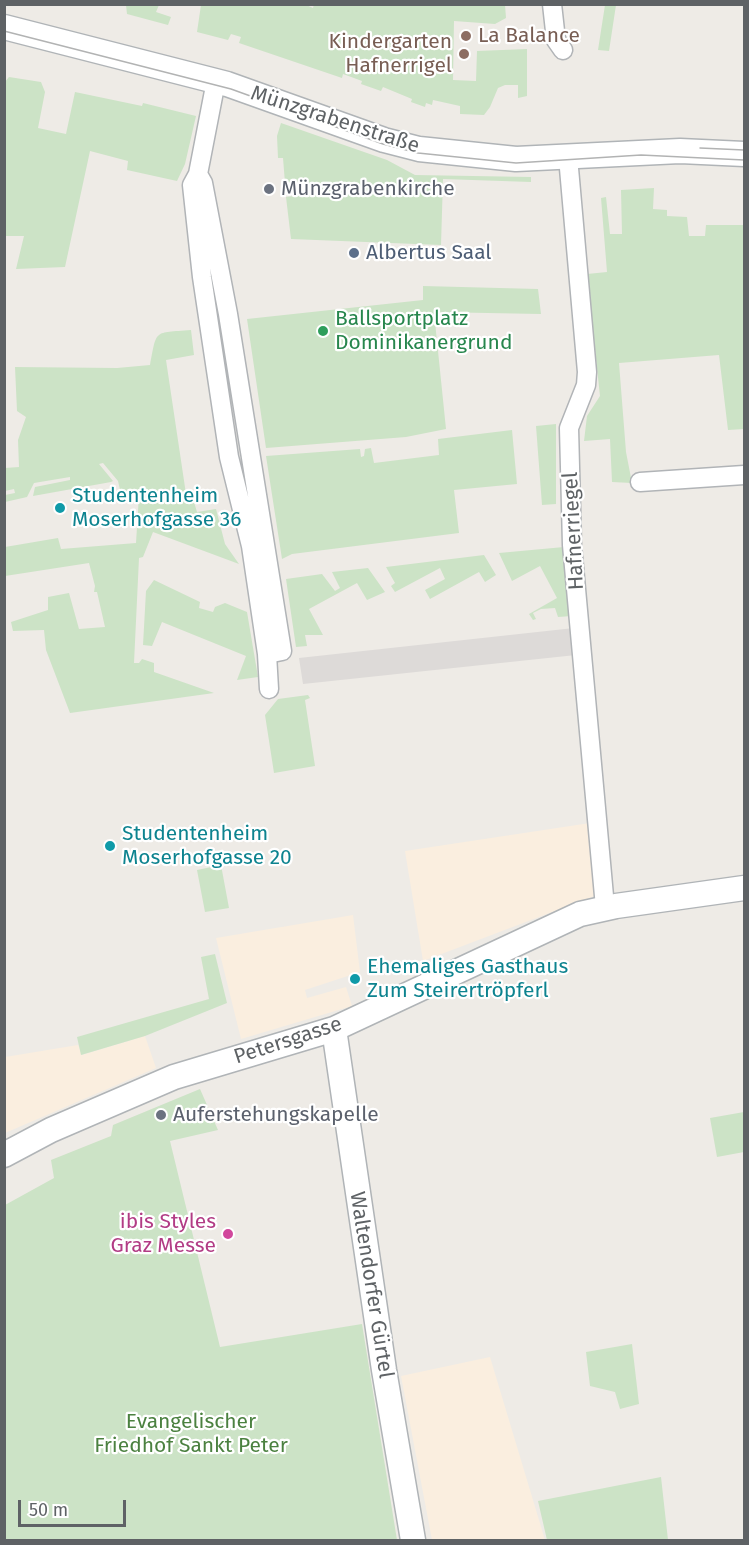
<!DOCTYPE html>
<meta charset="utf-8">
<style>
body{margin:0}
#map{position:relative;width:749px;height:1545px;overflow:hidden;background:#eeebe6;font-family:"Fira Sans",sans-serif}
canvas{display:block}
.frame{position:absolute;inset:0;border:6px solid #5e6265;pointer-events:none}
.scale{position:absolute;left:18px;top:1500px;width:108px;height:27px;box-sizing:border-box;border:3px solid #5e6265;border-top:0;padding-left:8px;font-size:18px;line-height:21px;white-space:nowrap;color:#5e6265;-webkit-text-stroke:4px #fff;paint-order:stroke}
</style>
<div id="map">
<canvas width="749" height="1545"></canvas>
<div class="frame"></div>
<div class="scale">50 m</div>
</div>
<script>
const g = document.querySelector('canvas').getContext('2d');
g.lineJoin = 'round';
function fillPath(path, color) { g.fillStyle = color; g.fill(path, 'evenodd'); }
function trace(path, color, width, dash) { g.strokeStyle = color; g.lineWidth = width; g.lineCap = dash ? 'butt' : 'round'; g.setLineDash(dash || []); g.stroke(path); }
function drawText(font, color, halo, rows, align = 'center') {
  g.font = font + ' "Fira Sans",sans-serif'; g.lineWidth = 4.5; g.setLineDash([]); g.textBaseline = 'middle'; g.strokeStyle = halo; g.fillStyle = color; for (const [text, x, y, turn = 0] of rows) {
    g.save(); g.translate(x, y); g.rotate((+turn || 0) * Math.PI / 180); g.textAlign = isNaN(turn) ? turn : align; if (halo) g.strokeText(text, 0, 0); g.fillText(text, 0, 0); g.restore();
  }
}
const commercial = new Path2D(`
 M 590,823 L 597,895 L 423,961 L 405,851 Z
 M 353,915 L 360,972 L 305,990 L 307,998 L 346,987 L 352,1006 L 241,1039 L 216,938 Z
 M 145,1036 L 156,1068 L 5,1133 L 5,1057 L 78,1045 L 82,1055 Z
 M 490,1357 L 545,1540 L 432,1540 L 401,1376 Z`);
const industrial = new Path2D(`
 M 574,628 L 576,655 L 303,684 L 299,658 Z`);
const green = new Path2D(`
 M 304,4 L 313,8 L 314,4 L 505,5 L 506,18 L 495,24 L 454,21 L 453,80 L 476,81 L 477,51 L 527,49 L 527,96 L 518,98 L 518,85 L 505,85 L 498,88 L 490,107 L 484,115 L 460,114 L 460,106 L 433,100 L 432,105 L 426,103 L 425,107 L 411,102 L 412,99 L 383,87 L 381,91 L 361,84 L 362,81 L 343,74 L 342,78 L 239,43 L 241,37 L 231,34 L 228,40 L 197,32 L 201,5 Z
 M 126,5 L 159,5 L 156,12 L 171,17 L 168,25 L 127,14 Z
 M 605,5 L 616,5 L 609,51 L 598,50 Z
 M 9,77 L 41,82 L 45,92 L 38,128 L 66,134 L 75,92 L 142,106 L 143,103 L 196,116 L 185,164 L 177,181 L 127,170 L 128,161 L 90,151 L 65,267 L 16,269 L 24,236 L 5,236 L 4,83 Z
 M 281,123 L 387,160 L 415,175 L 531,177 L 531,182 L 443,179 L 441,245 L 291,239 L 286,197 L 302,195 L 301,181 L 285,183 L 283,158 L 278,158 L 277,136 Z
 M 654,188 L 653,209 L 667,210 L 667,216 L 687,217 L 689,236 L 705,236 L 706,225 L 744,225 L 744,429 L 728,430 L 719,355 L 619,363 L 626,452 L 632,483 L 612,482 L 610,439 L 584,441 L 587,416 L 600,396 L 587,274 L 607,272 L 601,198 L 606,197 L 610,234 L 622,234 L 621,190 Z
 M 423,286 L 538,289 L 541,314 L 434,312 L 446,429 L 406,437 L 266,448 L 247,319 L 423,300 Z
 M 191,330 L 194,355 L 166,360 L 186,494 L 194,502 L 197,512 L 216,509 L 225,544 L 239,564 L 153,532 L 143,557 L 139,558 L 134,663 L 139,663 L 142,659 L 154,663 L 154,672 L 214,693 L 70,713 L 46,650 L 44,630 L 13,631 L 11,622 L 48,610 L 48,597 L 69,593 L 79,629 L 105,627 L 97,592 L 94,592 L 95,586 L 89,563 L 5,576 L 5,547 L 58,538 L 61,549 L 136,543 L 139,495 L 121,494 L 118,481 L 103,463 L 99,464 L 113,481 L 111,482 L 33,496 L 35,487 L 70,480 L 70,477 L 34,483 L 27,497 L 5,502 L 5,495 L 15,493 L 14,489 L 5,491 L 5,468 L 19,467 L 18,440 L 26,417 L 17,411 L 15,367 L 117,368 L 150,365 C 157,329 153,333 191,330 Z
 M 556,424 L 556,504 L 542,505 L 536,426 Z
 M 512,430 L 517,484 L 454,490 L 459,533 L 292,554 L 282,559 L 266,456 L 360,449 L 361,457 L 364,456 L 365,449 L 371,448 L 374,463 L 439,455 L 438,439 Z
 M 564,547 L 572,616 L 558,617 L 555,608 L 541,609 L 533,613 L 536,619 L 533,620 L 529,614 L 557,598 L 540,566 L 512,581 L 499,553 Z
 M 484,555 L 496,575 L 485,582 L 479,572 L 430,599 L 425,590 L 445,579 L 440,568 L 395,592 L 391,586 L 395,583 L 386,567 Z
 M 368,568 L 385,592 L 367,600 L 357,583 L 309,609 L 323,635 L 305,635 L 307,646 L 296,647 L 286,579 L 322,574 L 335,591 L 340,588 L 332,572 Z
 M 154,580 L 200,602 L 199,608 L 213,612 L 215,607 L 225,603 L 247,612 L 258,677 L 237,680 L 246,656 L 162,622 L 152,646 L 143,645 L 146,591 Z
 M 308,695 L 310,698 L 305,700 L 315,766 L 274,773 L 265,715 L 278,699 Z
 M 221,865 L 229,908 L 205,912 L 197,870 Z
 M 215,954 L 227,1003 L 145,1036 L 81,1055 L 77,1037 L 209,999 L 201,957 Z
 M 200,1089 L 218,1130 L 170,1141 L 220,1347 L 362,1324 L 397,1540 L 5,1540 L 5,1205 L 54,1178 L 51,1160 L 111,1136 L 113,1125 Z
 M 744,1112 L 744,1152 L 717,1157 L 710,1118 Z
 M 632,1344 L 639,1404 L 620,1409 L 615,1392 L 590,1386 L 586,1352 Z
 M 661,1477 L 668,1540 L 547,1540 L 538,1501 Z`);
const minor = new Path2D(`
 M 552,4 L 556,40 L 563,50
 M 216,81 L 198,174 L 192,185 L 202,277 L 229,457 L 251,546 L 267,654 L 269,689
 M 568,157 L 587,372 L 586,385 L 569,428 L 572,545 L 605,907
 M 199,176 L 203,183 L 228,314 L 282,651 L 267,654
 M 640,482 L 744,475`);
const secondary = new Path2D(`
 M 4,27 L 227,84 L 384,140 L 419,149 L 516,159 L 680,151 L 744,154
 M 334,1029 L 384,1370 L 413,1540
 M 4,1155 L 51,1130 L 174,1077 L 334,1029 L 580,914 L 616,906 L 744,888`);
const tram = new Path2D(`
 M 4,31 L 231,89 L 383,144 L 418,153 L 516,163 L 641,155 L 744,160
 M 700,148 L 744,150`);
const markers = [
 [466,36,6,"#8d6e63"],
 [464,54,6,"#8d6e63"],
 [269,189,6,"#6b7280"],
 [354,253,6,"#5c6f8a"],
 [323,331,6,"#2e9e5b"],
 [60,508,6,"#0f9aa8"],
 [110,846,6,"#0f9aa8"],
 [355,979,6,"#0f9aa8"],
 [161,1115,6,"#6b7280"],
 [228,1234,6,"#d1479c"]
];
const educationNames = [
 ["La Balance",478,36],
 ["Kindergarten",452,42,"right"],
 ["Hafnerrigel",452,66,"right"]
];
const streetNames = [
 ["Münzgrabenstraße",335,120,18],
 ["Hafnerriegel",574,531,-93],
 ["Petersgasse",288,1041,-18],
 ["Waltendorfer Gürtel",371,1285,81]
];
const worshipNames = [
 ["Münzgrabenkirche",281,189],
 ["Auferstehungskapelle",173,1115]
];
const serviceNames = [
 ["Albertus Saal",366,253]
];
const leisureNames = [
 ["Ballsportplatz",335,319],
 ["Dominikanergrund",335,343]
];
const cultureNames = [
 ["Studentenheim",72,496],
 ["Moserhofgasse 36",72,520],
 ["Studentenheim",122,834],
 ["Moserhofgasse 20",122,858],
 ["Ehemaliges Gasthaus",367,967],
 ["Zum Steirertröpferl",367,991]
];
const hotelNames = [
 ["ibis Styles",216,1222],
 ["Graz Messe",216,1246]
];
const parkNames = [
 ["Evangelischer",191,1422],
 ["Friedhof Sankt Peter",191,1446]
];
fillPath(commercial, '#faeedf');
fillPath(industrial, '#dddad8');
fillPath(green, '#cce3c6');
trace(minor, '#b1b4b7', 21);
trace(secondary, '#b0b4b7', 27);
trace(minor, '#fff', 18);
trace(secondary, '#fff', 24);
trace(tram, '#b2b3b3', 1.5);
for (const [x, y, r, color] of markers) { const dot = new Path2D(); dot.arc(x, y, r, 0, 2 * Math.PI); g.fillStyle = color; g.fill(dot); trace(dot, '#fff', 2); }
drawText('21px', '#785e54', '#fff', educationNames, 'left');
drawText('21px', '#5e6265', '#fff', streetNames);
drawText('21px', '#5b616d', '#fff', worshipNames, 'left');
drawText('21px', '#4e5e75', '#fff', serviceNames, 'left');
drawText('21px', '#27864d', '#fff', leisureNames, 'left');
drawText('21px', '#0d838f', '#fff', cultureNames, 'left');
drawText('21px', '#b23c85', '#fff', hotelNames, 'right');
drawText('21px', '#4b8140', '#fff', parkNames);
</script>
